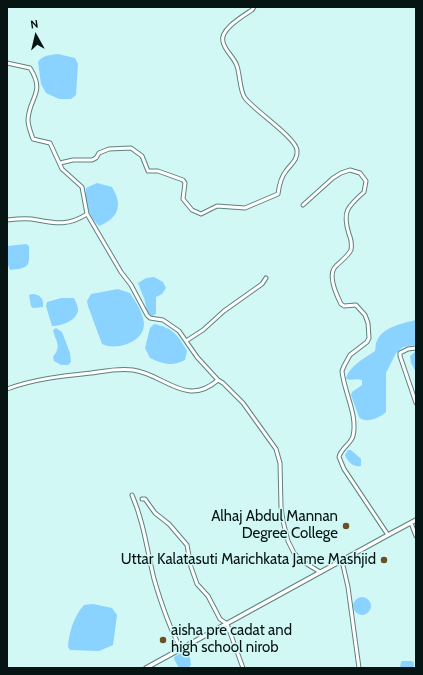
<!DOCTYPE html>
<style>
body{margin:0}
#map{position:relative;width:423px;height:675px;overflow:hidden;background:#d1f8f5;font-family:Cabin,sans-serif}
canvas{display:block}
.frame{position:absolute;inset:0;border:8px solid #061413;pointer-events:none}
.north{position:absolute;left:16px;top:16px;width:40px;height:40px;-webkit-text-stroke:3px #d1f8f5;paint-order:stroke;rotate:352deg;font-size:11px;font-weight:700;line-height:16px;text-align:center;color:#061413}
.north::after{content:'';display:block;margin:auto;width:14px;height:18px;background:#061413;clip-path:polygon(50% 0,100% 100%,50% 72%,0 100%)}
</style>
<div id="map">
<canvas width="423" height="675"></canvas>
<div class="frame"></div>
<div class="north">N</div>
</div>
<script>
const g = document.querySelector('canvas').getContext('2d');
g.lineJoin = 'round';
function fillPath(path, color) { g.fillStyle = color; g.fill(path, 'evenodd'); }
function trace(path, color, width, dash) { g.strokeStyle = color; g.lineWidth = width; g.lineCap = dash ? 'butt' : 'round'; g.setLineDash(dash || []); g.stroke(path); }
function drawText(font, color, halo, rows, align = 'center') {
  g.font = font + ' Cabin,sans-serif'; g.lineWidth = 3; g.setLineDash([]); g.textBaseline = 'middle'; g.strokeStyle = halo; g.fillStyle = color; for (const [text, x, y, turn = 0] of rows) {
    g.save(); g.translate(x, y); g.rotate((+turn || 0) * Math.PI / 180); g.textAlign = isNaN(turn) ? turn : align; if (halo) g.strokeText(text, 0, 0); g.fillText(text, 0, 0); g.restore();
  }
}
const water = new Path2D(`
 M 58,54 L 75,58 L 78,64 L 76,95 L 71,99 L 59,99 L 46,93 L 41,84 L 38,62 C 42,55 51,55 58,54 Z
 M 97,183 L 112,187 C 123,205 119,218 99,226 C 89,217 84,201 86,188 Z
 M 26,244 L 29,246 C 29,265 32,268 10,270 C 7,264 6,253 8,246 Z
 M 154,277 L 163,282 L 166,288 L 162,294 L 156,297 L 156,314 L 152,316 L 147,312 L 145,301 L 138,283 L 146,278 Z
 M 118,289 L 130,293 C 134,300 141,309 143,318 C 150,340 118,352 102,344 L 88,306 L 87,301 L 91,294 Z
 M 33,294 C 41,295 44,299 43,307 L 33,308 L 31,306 L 29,295 Z
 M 61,298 L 74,298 C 76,302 78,306 78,310 C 77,321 61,326 52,326 L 46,306 L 47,302 Z
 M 416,320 L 416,345 L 403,347 L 396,353 L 386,373 L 386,412 C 380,418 365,424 359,417 L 351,395 L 352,392 L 362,385 L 362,380 C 356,378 352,381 346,379 C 349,366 365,358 375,351 C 376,348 375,344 377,341 C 382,327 404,323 416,320 Z
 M 154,324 C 173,328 178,335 187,351 L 185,360 C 172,367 163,364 150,358 L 145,348 L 150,328 Z
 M 56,328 L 62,332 L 70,353 L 71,362 L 68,365 L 61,365 L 54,361 L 53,357 C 62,345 56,343 53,330 Z
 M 416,351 L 416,372 L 411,363 L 410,356 Z
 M 348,450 L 351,450 L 361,459 L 361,466 C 354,468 347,461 345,455 Z
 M353 606a9 9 0 1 1 18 0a9 9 0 1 1-18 0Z
 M 93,604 L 112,608 L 117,615 L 113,645 L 99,651 L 70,650 L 68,647 C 69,632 74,616 84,605 Z
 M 187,650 L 189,651 L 191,665 L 188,668 L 179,668 L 174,659 L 174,657 Z
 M 403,661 L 412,661 L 414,663 L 414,666 L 412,668 L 400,668 L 401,662 Z`);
const minor = new Path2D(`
 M 7,63 L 30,68 C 46,93 29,97 28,120 C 28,126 31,133 33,139 L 50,143 L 62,169 L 82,187 L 87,214 L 121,272 L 131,285 L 147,315 L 150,318 L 163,320 L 179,331 L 197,357 L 218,380 L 223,383 L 243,403 L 276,449 L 280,463 L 281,507 L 283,521 L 288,541 L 294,553 L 302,561 L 320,572
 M 60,163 L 73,160 L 92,160 L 96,158 L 99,153 L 109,149 L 131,148 L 142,156 L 148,171 L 158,171 L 183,180 L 185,183 L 183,199 L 192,210 L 201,214 L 217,206 L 245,208 L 278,194 C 279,186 281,177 286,171 C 291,164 298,160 297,150 C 295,137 255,111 245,98 C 240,92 240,75 237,66 C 234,57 225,51 223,42 C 219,30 243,16 252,10 L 254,7
 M 303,205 L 333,178 L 341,173 L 350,170 L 360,173 L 366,181 L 364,192 C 347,207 342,212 349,234 C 351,239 352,245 351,250 C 348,256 341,261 336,266 C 327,274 336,294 341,304 L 344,306 L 356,305 L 365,315 L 368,323 L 369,338 L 367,342 L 350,355 L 344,366 L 342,371 C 344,392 358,415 353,436 C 351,444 341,448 339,457 L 344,469 L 388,535
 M 7,220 C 15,219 24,218 32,219 C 54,223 67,227 87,214
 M 186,341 L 203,330 L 224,311 L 262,284 L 266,278
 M 416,348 L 408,349 L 400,353 L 400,356 L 416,403
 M 7,389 C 34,379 62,376 91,373 C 105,371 119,368 133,370 C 164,374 186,408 218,380
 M 132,495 C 144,523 147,550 154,579 C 161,603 169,627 181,649
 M 142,499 L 145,499 L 155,513 L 169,524 L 187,545 L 191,567 L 197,584 L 208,596 L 220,619 L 227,624 L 243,668
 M 411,523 L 416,536
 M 342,561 L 348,587 L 359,668`);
const tertiary = new Path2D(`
 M 146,668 L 388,535 L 416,520`);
const markers = [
 [346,526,4,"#6c5023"],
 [384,560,4,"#6c5023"],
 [163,640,4,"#6c5023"]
];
const poiNames = [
 ["Alhaj Abdul Mannan",338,517],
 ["Degree College",338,534],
 ["Uttar Kalatasuti Marichkata Jame Mashjid",376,560],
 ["aisha pre cadat and",171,631,"left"],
 ["high school nirob",171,648,"left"]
];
fillPath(water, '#8ad2ff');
trace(minor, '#5d817e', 5);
trace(tertiary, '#5d817e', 5.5);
trace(minor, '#fff', 3);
trace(tertiary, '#fff', 3.5);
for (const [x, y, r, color] of markers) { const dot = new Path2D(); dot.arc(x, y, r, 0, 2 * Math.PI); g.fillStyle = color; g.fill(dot); trace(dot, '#d1f8f5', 1.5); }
drawText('15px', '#061413', '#d1f8f5', poiNames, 'right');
</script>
